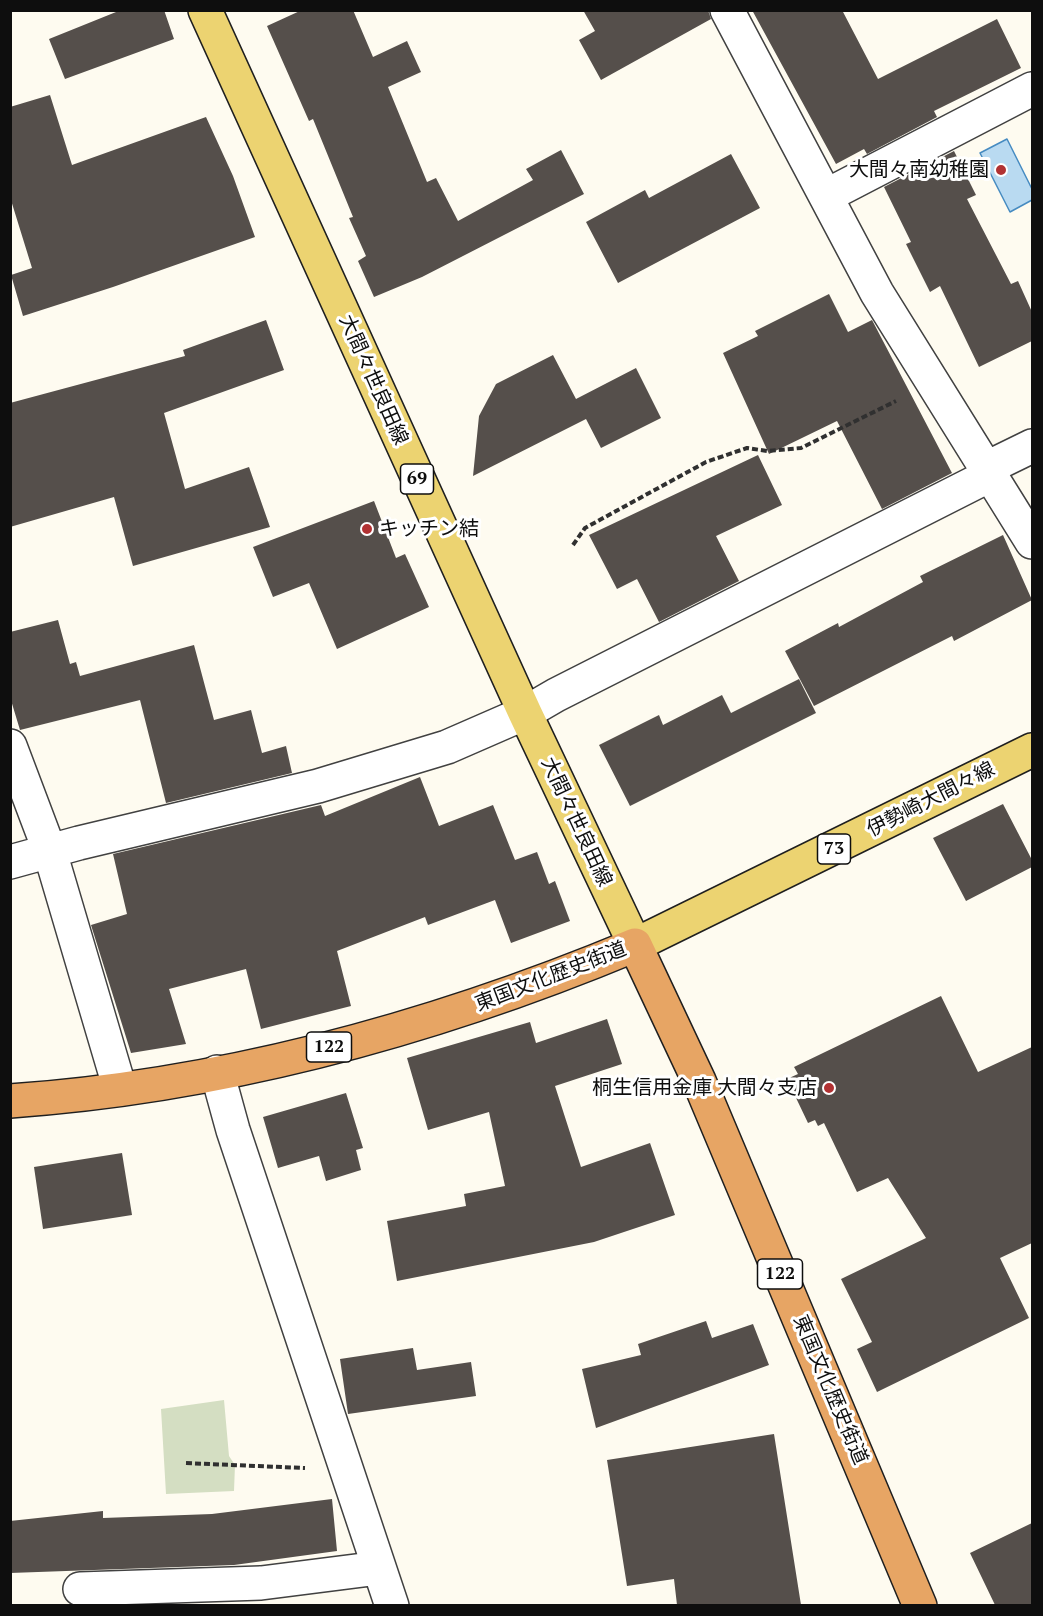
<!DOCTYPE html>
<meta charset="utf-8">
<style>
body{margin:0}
#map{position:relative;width:1043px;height:1616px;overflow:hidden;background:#fefbf0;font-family:"PT Serif",serif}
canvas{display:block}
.frame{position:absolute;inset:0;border:12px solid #0e0e0e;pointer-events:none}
</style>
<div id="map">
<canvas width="1043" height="1616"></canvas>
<div class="frame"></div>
</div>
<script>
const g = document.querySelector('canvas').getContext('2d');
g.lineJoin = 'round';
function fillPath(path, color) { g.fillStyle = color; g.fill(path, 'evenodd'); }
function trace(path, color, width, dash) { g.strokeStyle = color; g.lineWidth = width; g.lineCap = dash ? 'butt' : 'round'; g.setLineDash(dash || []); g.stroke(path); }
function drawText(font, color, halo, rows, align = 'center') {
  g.font = font + ' "PT Serif","Noto Sans JP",serif'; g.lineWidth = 6; g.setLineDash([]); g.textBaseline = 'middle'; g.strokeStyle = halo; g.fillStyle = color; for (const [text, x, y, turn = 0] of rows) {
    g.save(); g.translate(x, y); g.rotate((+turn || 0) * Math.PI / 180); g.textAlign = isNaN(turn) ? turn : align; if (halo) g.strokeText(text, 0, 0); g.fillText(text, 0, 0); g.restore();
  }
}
const cemetery = new Path2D(`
 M 224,1400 L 229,1456 L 235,1465 L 234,1491 L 166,1494 L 161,1409 Z`);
const water = new Path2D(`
 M 1007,139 L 1032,189 L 1032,200 L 1010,212 L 980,153 Z`);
const building = new Path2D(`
 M 121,10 L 164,10 L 174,39 L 65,79 L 49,39 Z
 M 302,10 L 353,10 L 373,57 L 407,41 L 421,72 L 388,87 L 427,182 L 436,178 L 458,221 L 533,180 L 526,169 L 561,150 L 584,194 L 422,277 L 374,297 L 358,261 L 366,256 L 349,218 L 353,217 L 313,119 L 309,121 L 267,26 Z
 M 583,10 L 708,10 L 711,19 L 601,80 L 579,40 L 595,31 Z
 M 752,10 L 842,10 L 878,79 L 997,19 L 1021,68 L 934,111 L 937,117 L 867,154 L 864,149 L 836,164 Z
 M 50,95 L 72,165 L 206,117 L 233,176 L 255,237 L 113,287 L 23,316 L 11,275 L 32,268 L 10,197 L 10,107 Z
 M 954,151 L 976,195 L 967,199 L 1011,284 L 1018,281 L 1032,312 L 1032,341 L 979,367 L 940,286 L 930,292 L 906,244 L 911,242 L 884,187 Z
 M 731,154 L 760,208 L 618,283 L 586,222 L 645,190 L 649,198 Z
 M 829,294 L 848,332 L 872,320 L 952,473 L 882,509 L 837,421 L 769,454 L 723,353 L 758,336 L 755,331 Z
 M 266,320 L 284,370 L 164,413 L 185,489 L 249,467 L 270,527 L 133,566 L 114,497 L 10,527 L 10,403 L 185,356 L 183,350 Z
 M 553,355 L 576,399 L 636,368 L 661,418 L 601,448 L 586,419 L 473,476 L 479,416 L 496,384 Z
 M 758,455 L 782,505 L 716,536 L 739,581 L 659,622 L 637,579 L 617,589 L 589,535 Z
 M 374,501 L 396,558 L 405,554 L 429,607 L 337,649 L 309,583 L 273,597 L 253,547 Z
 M 1003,535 L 1032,600 L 954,641 L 952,636 L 814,706 L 785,651 L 838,623 L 839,627 L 923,582 L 920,576 Z
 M 58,620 L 70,664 L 76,662 L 80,676 L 194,645 L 214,720 L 251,710 L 262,753 L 286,746 L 292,773 L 166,803 L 140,700 L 20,730 L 10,697 L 10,632 Z
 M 799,679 L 816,713 L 630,806 L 599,745 L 659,715 L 663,725 L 722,695 L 731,713 Z
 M 420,777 L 439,826 L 493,805 L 515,860 L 537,852 L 549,884 L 555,881 L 570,921 L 511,943 L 495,900 L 428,925 L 425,917 L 337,951 L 351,1006 L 261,1029 L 246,969 L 169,989 L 186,1044 L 131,1053 L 91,925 L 127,914 L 113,854 L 321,805 L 325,816 Z
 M 1003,804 L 1032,860 L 1032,867 L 966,901 L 933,838 Z
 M 941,996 L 978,1072 L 1032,1047 L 1032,1243 L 1000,1258 L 1029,1318 L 877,1392 L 857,1349 L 872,1342 L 841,1279 L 926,1238 L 888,1178 L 857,1192 L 824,1123 L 818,1126 L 815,1120 L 808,1123 L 787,1079 L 798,1074 L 794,1067 Z
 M 607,1019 L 622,1064 L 555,1086 L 581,1167 L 650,1143 L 675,1215 L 594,1242 L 397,1281 L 387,1221 L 466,1206 L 464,1194 L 505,1186 L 489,1112 L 428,1130 L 407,1058 L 530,1022 L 536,1043 Z
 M 346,1093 L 363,1148 L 356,1150 L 361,1170 L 326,1181 L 319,1156 L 278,1168 L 263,1117 Z
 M 122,1153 L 132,1215 L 43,1229 L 34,1167 Z
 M 706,1321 L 712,1338 L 753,1324 L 769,1365 L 596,1428 L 582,1369 L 641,1355 L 638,1344 Z
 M 413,1348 L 417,1370 L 471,1362 L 476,1396 L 348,1414 L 340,1359 Z
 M 774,1434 L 801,1605 L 677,1605 L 674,1579 L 627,1586 L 607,1460 Z
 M 332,1499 L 337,1551 L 234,1565 L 10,1573 L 10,1521 L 103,1511 L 103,1518 L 212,1514 Z
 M 1032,1523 L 1032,1605 L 995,1605 L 970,1553 Z`);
const path = new Path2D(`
 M 573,545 L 585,528 L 706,462 L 747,448 L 767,451 L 801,448 L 896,401
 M 186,1463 L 305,1468`);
const minor = new Path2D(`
 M 727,10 L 877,293 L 1032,542
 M 826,196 L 1032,89
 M 987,468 L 1032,446
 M 10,746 L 50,852 L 120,1089
 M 10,862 L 79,843 L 318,786 L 447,747 L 525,713 L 556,695 L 990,475
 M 217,1072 L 233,1130 L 392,1606
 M 80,1589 L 261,1583 L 379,1568`);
const major = new Path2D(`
 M 205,10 L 525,713 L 635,945 L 1032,750`);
const highway = new Path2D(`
 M 10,1101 C 225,1086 438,1027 635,945 L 699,1081 L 920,1606`);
const markers = [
 [1001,170,6,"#b13233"],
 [367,529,6,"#b13233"],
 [829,1088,6,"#b13233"]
];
const shields = [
 [417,479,33],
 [834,849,33],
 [329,1047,45],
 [780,1274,45]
];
const shieldNames = [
 ["69",417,479],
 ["73",834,849],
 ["122",329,1047],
 ["122",780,1274]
];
const poiNames = [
 ["大間々南幼稚園",989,170],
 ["キッチン結",379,529,"left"],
 ["桐生信用金庫 大間々支店",817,1088]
];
const streetNames = [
 ["大間々世良田線",373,380,66],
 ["伊勢崎大間々線",931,800,-27],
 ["大間々世良田線",576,822,65],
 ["東国文化歴史街道",551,977,-21],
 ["東国文化歴史街道",830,1390,67]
];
fillPath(cemetery, '#d4dec2');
fillPath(water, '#b9daf1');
trace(water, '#468bc1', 1.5);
fillPath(building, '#554f4b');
trace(minor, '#414141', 36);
trace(major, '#1f1f1f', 36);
trace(highway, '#1f1f1f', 36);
trace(path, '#303030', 4, [6, 3]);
trace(minor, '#fff', 33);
trace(major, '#ecd371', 33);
trace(highway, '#e7a564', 33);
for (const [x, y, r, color] of markers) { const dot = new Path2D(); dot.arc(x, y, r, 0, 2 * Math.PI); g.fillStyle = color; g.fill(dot); trace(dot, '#fff', 2); }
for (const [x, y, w] of shields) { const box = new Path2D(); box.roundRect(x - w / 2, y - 15, w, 30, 4.5); g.fillStyle = '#fff'; g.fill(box); trace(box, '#0e0e0e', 1.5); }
drawText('bold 18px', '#0e0e0e', null, shieldNames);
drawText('20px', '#0e0e0e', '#fff', poiNames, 'right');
drawText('20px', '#0e0e0e', '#fff', streetNames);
</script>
